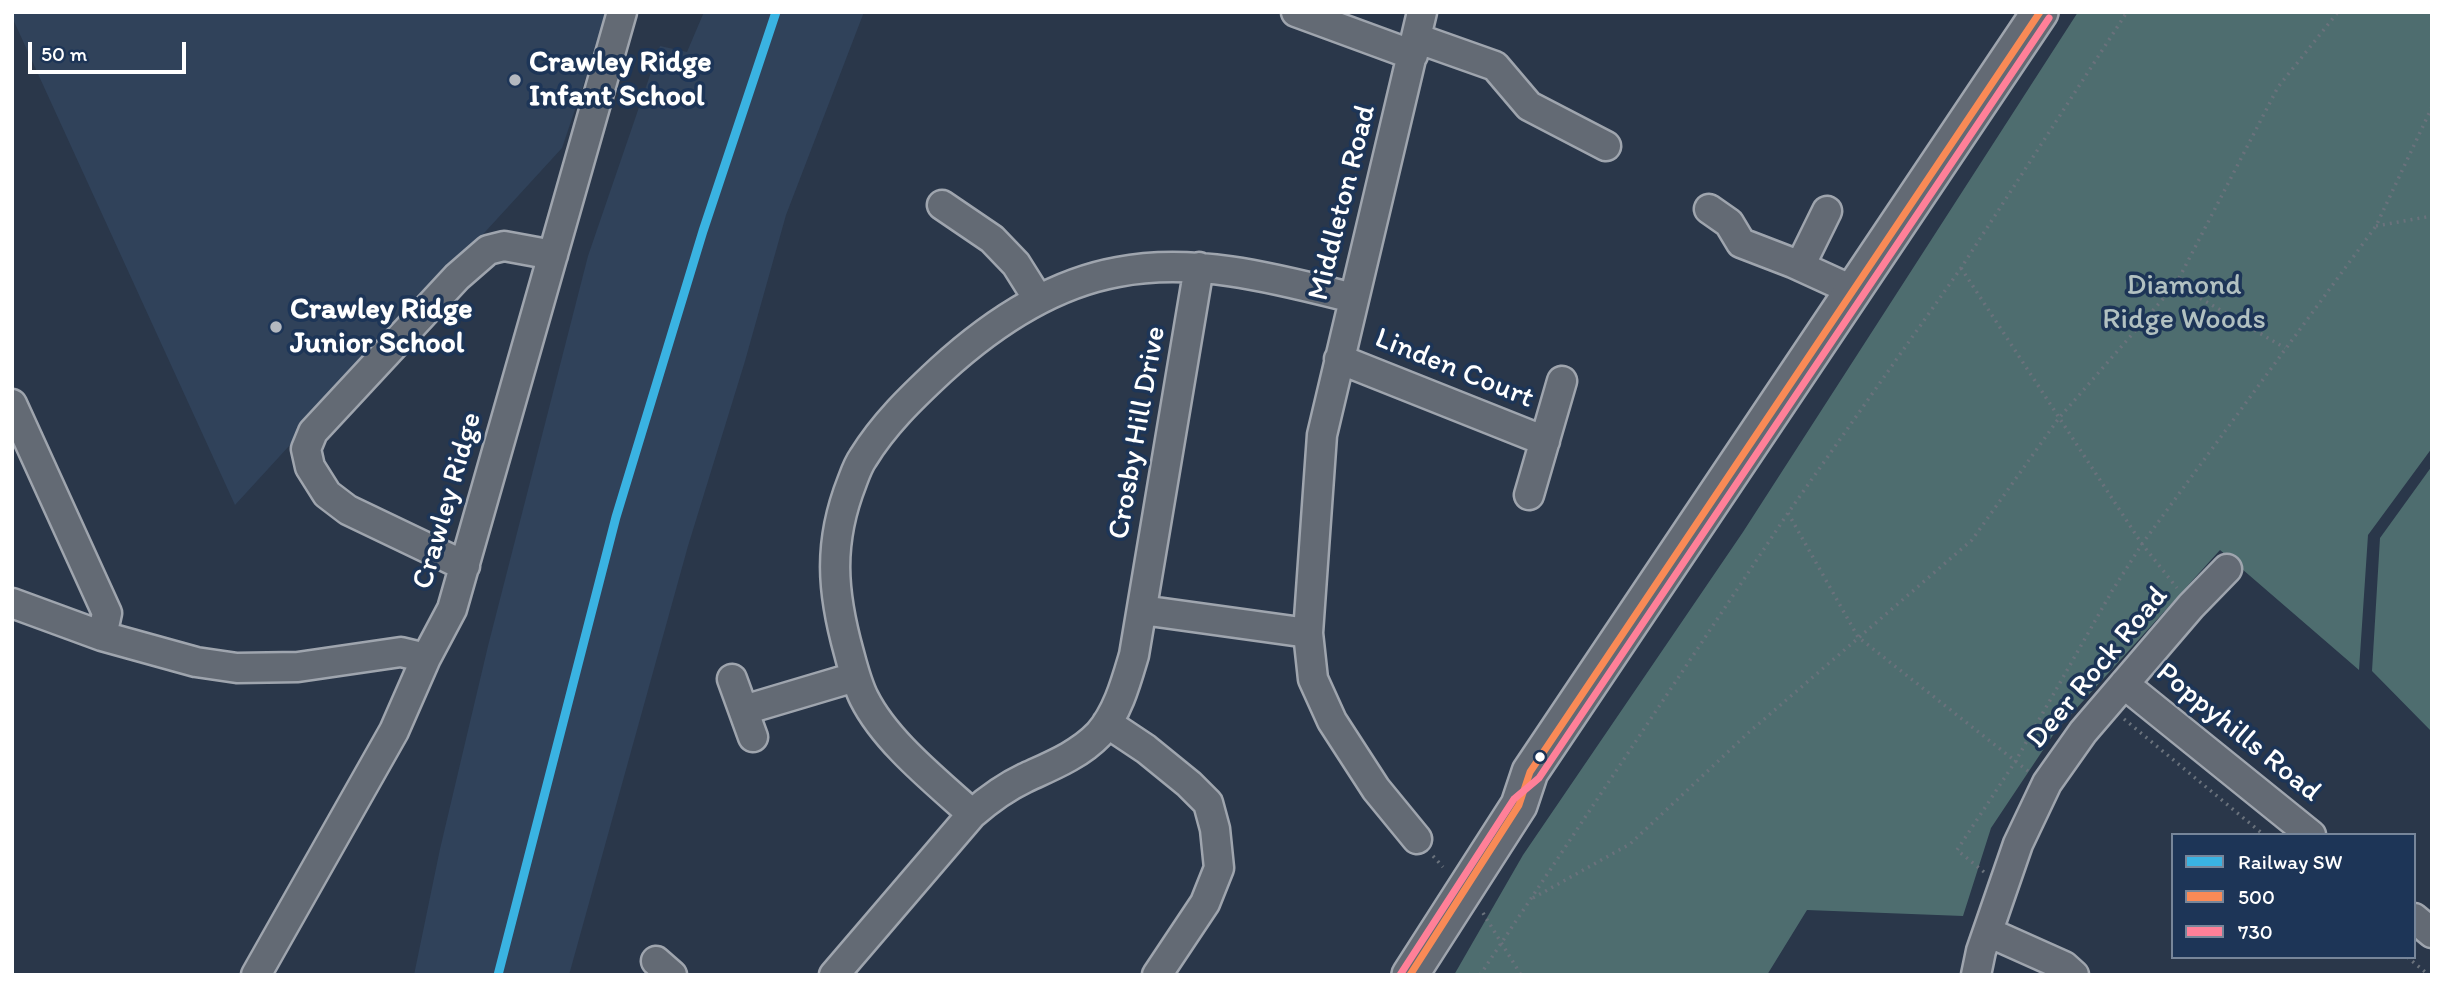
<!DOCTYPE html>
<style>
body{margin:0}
#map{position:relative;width:2444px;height:987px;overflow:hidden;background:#2a374a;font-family:Itim,sans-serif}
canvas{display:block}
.frame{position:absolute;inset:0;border:14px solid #fff;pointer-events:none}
.legend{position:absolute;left:2171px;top:833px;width:245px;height:126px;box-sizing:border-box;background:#1d3557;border:2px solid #77869a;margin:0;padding:9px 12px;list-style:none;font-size:21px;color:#fff}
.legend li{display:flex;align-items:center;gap:14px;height:35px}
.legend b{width:35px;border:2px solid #77869a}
.scale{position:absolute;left:28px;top:42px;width:158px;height:32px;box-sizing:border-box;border:4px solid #fff;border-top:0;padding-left:9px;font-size:21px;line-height:24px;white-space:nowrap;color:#fff;-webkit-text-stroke:5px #1d3557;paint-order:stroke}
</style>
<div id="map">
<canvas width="2444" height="987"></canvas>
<div class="frame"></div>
<ul class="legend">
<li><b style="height:9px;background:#3ab3e2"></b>Railway SW</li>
<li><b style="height:9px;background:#f98a56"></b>500</li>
<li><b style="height:9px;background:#ff8098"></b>730</li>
</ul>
<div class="scale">50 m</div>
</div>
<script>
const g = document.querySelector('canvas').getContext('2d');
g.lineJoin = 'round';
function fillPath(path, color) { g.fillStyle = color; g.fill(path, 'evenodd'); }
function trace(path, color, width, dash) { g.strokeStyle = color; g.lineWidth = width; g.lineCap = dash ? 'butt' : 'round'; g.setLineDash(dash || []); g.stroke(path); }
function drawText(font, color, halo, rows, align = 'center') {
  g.font = font + ' Itim,sans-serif'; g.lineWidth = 7; g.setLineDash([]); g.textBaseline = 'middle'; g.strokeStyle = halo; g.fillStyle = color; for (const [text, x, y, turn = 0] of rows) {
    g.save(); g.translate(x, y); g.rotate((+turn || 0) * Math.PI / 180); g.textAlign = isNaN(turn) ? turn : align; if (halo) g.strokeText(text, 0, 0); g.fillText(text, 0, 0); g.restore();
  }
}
const built = new Path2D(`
 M 12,12 L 608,12 L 562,148 L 235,505 L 12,17 Z
 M 704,12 L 864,12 L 786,215 L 745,361 L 688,546 L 569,975 L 414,975 L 440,849 L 488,646 L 588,256 L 660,46 L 687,52 Z`);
const green = new Path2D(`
 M 2078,12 L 2432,12 L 2432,448 L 2368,535 L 2359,670 L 2220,550 L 2055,732 L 1991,828 L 1963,916 L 1807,910 L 1767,975 L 1454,975 L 1523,855 L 1743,532 Z
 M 2432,466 L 2432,732 L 2372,671 L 2380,538 Z`);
const path = new Path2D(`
 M 2376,226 L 2432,216
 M 1961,268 L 2142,544 L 2177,588
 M 2176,284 L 2285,348
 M 1788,513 L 1858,637 L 2028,771
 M 2124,719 L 2264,835
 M 1433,856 L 1443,867
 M 1984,872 L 1957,850 L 2015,762 L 2112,591 L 2142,544 L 2376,226 L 2432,107
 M 1533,898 L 1630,844 L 1748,733 L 1972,540 L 2059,418 L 2176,284 L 2278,87 L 2338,12
 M 1483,913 L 1521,975
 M 2407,957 L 2429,975
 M 1480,975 L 1788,513 L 1961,268 L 2127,12`);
const minor = new Path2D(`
 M 1296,12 L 1413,55
 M 1416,38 L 1495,66 L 1529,106 L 1606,146
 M 942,205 L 992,239 L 1016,264 L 1038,299
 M 1709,209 L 1729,223 L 1741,243 L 1793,263 L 1852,290
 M 1800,266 L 1827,211
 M 1339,359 L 1545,441
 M 12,404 L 107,613 L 102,636
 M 1529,495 L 1562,381
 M 465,566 L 348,510 L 327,494 L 310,467 L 306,449 L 313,432 L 457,277 L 488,250 L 504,246 L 553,255
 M 12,603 L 102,636 L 196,662 L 237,668 L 298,667 L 401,652 L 426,658
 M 1142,610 L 1308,633
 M 732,679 L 753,737
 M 2124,684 L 2311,835
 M 744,710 L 855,677
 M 1107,723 L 1146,749 L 1189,784 L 1208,803 L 1215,829 L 1219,868 L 1205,903 L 1157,975
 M 972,814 C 936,781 886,742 864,698 C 857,684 853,668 849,653 C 832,592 828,543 852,482 C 855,474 858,465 863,458 C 884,424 911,398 940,371 C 989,326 1051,284 1118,272 C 1196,257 1277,279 1353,298
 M 1417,839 L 1376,789 L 1332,721 L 1313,679 L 1308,633 L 1322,435 L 1422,12
 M 2414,918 L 2432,933
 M 1988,932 L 2064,966 L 2074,975
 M 656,961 L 672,975
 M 256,975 L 394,731 L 426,658 L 452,609 L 622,12
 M 834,975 L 972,814 C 988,800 1006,787 1025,778 C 1051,766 1079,755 1099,734 C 1118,712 1126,682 1134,655 L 1199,267
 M 1976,975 L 1981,951 L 2018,844 L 2047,783 L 2083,732 L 2191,606 L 2227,569`);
const major = new Path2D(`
 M 1410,975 L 1519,805 L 1530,772 L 2040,12`);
const bus1 = new Path2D(`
 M 1410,975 L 1519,805 L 1530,772 L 2040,12`);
const bus2 = new Path2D(`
 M 1400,975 L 1514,799 L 1539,778 L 2049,18`);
const rail1 = new Path2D(`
 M 498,975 L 616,517 L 703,231 L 776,12`);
const markers = [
 [515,80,7,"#b4b9c0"],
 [276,327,7,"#b4b9c0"],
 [1540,757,6,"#fff"]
];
const poiNames = [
 ["Crawley Ridge",529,63],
 ["Infant School",529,97],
 ["Crawley Ridge",290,310],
 ["Junior School",290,344]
];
const streetNames = [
 ["Middleton Road",1343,203,-76],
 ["Linden Court",1454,369,22],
 ["Crosby Hill Drive",1138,433,-80],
 ["Crawley Ridge",448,501,-74],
 ["Deer Rock Road",2098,668,-50],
 ["Poppyhills Road",2238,733,39]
];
const parkNames = [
 ["Diamond",2184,286],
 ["Ridge Woods",2184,320]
];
fillPath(built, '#30425a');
fillPath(green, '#4e6d6f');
trace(minor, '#9fa5ae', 33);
trace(major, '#9fa5ae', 40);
trace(path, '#6a727c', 3.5, [2, 5]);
trace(minor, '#636a74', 28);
trace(major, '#636a74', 35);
trace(bus1, '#f98a56', 7);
trace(bus2, '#ff8098', 7);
trace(rail1, '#3ab3e2', 9);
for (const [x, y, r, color] of markers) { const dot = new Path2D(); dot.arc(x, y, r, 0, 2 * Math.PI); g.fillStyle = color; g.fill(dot); trace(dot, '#1d3557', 2.5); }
drawText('bold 30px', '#fff', '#1d3557', poiNames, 'left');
drawText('30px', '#fff', '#1d3557', streetNames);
drawText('30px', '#b2c1c1', '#1d3557', parkNames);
</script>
